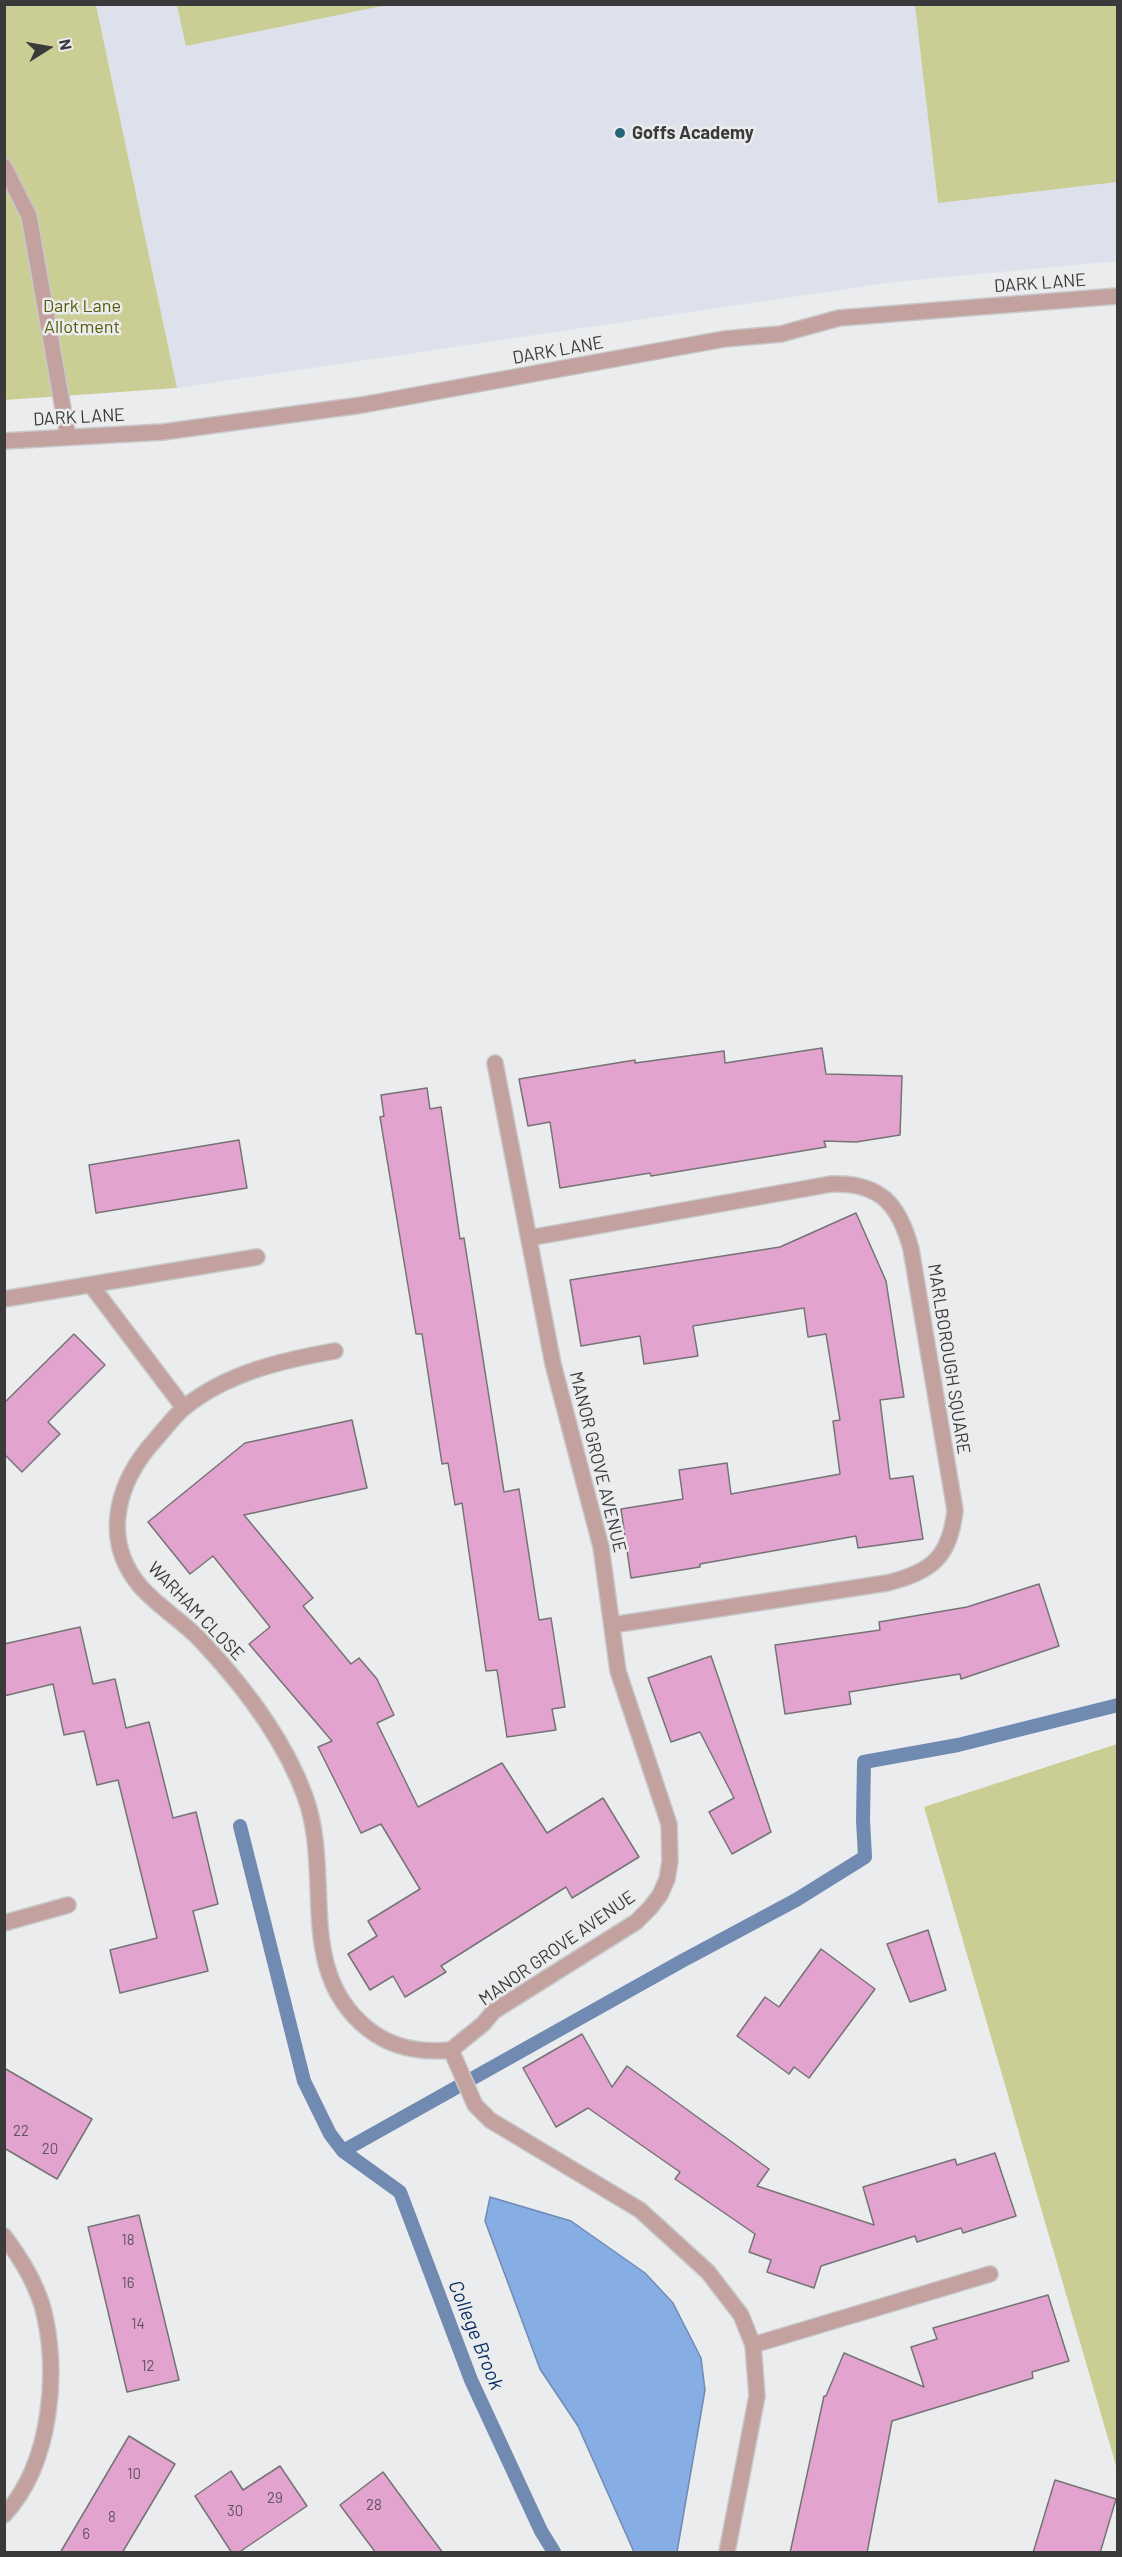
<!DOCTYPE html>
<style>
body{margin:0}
#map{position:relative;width:1122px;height:2557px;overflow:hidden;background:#eaecee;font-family:Barlow,sans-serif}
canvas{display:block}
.frame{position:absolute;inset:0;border:6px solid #3a3a3b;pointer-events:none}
.north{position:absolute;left:18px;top:18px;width:60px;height:60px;-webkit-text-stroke:4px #eaecee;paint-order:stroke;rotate:79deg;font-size:16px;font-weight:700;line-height:24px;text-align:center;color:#3a3a3b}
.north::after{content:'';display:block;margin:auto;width:21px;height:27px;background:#3a3a3b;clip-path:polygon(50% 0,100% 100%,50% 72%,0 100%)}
</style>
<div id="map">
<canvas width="1122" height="2557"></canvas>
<div class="frame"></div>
<div class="north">N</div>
</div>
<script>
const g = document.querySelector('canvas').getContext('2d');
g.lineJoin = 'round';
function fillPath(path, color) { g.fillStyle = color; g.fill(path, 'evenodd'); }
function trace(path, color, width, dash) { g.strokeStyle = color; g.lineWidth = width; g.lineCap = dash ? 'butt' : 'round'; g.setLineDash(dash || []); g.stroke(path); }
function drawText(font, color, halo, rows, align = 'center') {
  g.font = font + ' Barlow,sans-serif'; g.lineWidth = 5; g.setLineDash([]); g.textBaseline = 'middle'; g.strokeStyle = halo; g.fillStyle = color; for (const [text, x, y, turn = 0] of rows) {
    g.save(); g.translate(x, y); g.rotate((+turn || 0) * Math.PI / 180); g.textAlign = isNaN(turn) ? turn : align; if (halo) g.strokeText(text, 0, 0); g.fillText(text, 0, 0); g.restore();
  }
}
const built = new Path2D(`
 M 96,5 L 1117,5 L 1117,261 L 893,282 L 177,388 Z`);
const green = new Path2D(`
 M 5,5 L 96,5 L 177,388 L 5,400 Z
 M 177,5 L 177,4 L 387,5 L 186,46 Z
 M 915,5 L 1117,5 L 1117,182 L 938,203 Z
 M 1117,1744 L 1118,1744 L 1117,2469 L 924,1807 Z`);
const water = new Path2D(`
 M 490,2197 L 571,2221 L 645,2273 L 673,2303 L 701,2358 L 705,2390 L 677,2552 L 634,2552 L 578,2426 L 540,2369 L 485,2221 Z`);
const stream = new Path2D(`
 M 240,1826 L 304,2081 L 330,2134 L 343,2151 L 400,2192 L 471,2380 L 541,2531 L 554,2552
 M 343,2151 L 682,1961 L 796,1900 L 865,1857 L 863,1820 L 864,1762 L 958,1745 L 1118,1705`);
const building = new Path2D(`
 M 822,1048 L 826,1074 L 902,1076 L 900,1135 L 856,1142 L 824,1141 L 826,1147 L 651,1176 L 650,1173 L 560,1188 L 550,1122 L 528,1126 L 519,1079 L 635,1060 L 635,1063 L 724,1051 L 725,1063 Z
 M 427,1088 L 430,1109 L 441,1107 L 460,1239 L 464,1238 L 504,1492 L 519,1489 L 539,1620 L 551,1618 L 565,1707 L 552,1709 L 556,1730 L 507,1737 L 497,1670 L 486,1671 L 462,1503 L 455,1505 L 448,1463 L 442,1464 L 422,1334 L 416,1334 L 380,1117 L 384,1116 L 381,1095 Z
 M 239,1140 L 247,1188 L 96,1213 L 89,1165 Z
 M 856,1213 L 886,1281 L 904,1397 L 880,1400 L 890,1479 L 913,1476 L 923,1539 L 858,1548 L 856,1536 L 700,1564 L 700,1567 L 631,1578 L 621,1509 L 683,1499 L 679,1470 L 727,1463 L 731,1494 L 840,1474 L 833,1421 L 840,1420 L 826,1334 L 808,1337 L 804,1308 L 693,1326 L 698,1356 L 644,1364 L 640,1336 L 581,1346 L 570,1280 L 780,1247 Z
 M 74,1334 L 105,1365 L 48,1422 L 60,1434 L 22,1472 L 4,1454 L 4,1403 Z
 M 352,1420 L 367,1488 L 244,1515 L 313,1598 L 303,1606 L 351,1664 L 359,1658 L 377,1679 L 394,1715 L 377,1723 L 418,1807 L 502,1763 L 547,1833 L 603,1798 L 639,1857 L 572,1898 L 566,1887 L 441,1966 L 446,1972 L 405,1997 L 393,1976 L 370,1990 L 348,1954 L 377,1936 L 368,1921 L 420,1889 L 381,1824 L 361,1833 L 318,1747 L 332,1741 L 249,1644 L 270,1627 L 213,1556 L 190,1574 L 148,1522 L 245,1443 Z
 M 1039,1584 L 1059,1646 L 961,1679 L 960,1674 L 849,1692 L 851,1704 L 785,1714 L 775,1645 L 880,1630 L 879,1622 L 967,1607 Z
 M 80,1627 L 93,1684 L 115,1679 L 126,1728 L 149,1722 L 173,1818 L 196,1812 L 218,1904 L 193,1911 L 208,1971 L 120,1993 L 110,1950 L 157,1938 L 118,1780 L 97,1785 L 84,1731 L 64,1735 L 53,1684 L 4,1696 L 4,1644 Z
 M 711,1656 L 771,1832 L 732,1854 L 709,1812 L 734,1798 L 700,1732 L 671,1742 L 648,1678 Z
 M 928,1930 L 946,1990 L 910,2002 L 887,1944 Z
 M 821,1949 L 875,1989 L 809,2078 L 794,2067 L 789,2074 L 737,2036 L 765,1997 L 779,2007 Z
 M 582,2034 L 612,2087 L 627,2066 L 769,2169 L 757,2186 L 874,2225 L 863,2187 L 955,2159 L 957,2165 L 995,2153 L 1016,2216 L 963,2233 L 961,2228 L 917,2242 L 915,2236 L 821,2266 L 814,2288 L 767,2272 L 771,2260 L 749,2252 L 755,2234 L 675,2179 L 680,2172 L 588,2108 L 556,2127 L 523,2068 Z
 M 4,2068 L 92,2119 L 57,2179 L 4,2148 Z
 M 139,2215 L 179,2380 L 127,2392 L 88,2227 Z
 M 1048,2295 L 1069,2361 L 1032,2372 L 1033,2378 L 892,2421 L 867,2553 L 790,2553 L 824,2396 L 826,2396 L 844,2353 L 924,2387 L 911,2347 L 937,2339 L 933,2328 Z
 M 129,2436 L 175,2464 L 122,2553 L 60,2553 Z
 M 280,2466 L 307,2506 L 238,2553 L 232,2553 L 195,2496 L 231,2471 L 243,2490 Z
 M 383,2472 L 408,2506 L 443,2553 L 376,2553 L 340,2505 Z
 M 1055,2480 L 1116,2499 L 1100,2553 L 1033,2553 Z`);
const lane = new Path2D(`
 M 4,166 L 29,216 L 68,437`);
const street = new Path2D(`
 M 4,441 L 163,432 L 362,405 L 724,339 L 781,334 L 839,318 L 1118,296
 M 495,1063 L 553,1364 L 601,1547 L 618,1671 L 669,1824 L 670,1861 L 667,1879 L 660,1895 L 650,1908 L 636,1922 L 494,2011 L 483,2024 L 451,2050 L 475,2105 L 490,2120 L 640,2210 L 708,2272 L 741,2315 L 753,2345 L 757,2396 L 727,2552
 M 529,1238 L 831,1184 C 880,1182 899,1204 911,1249 L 955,1510 C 950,1557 932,1572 887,1583 L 612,1625
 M 91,1285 L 184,1408
 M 4,1299 L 257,1257
 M 335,1351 C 283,1360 227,1373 185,1407 C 174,1416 165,1429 155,1440 C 118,1481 100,1538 140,1586 C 159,1608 186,1623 205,1645 C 246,1689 284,1739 305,1796 C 334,1876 294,1970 368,2029 C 392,2048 421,2053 451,2050
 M 4,1923 L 68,1905
 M 4,2236 C 20,2257 34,2280 42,2305 C 60,2368 52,2464 4,2515
 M 753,2345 L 990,2274`);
const markers = [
 [620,133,6,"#27657c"]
];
const numberNames = [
 ["22",21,2131],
 ["20",50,2149],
 ["18",128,2240],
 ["16",128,2283],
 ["14",138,2324],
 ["12",148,2366],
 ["10",134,2474],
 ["29",275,2498],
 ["28",374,2505],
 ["30",235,2511],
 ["8",112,2517],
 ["6",86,2534]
];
const poiNames = [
 ["Goffs Academy",632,133]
];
const streetNames = [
 ["DARK LANE",1040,283,-4],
 ["DARK LANE",558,350,-10],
 ["DARK LANE",79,417,-3],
 ["MARLBOROUGH SQUARE",949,1359,81],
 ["MANOR GROVE AVENUE",598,1462,76],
 ["WARHAM CLOSE",196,1611,46],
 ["MANOR GROVE AVENUE",557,1948,-35]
];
const parkNames = [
 ["Dark Lane",82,306],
 ["Allotment",82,327]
];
const waterNames = [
 ["College Brook",476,2335,68]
];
fillPath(built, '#dde1eb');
fillPath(green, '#cace94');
fillPath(water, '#87ade5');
trace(water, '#708ab2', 1.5);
trace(stream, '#708ab2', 14);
fillPath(building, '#e2a4cf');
trace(building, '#767375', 1.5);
trace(lane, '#c7c8ca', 18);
trace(street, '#c7c8ca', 18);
trace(lane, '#c3a19e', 15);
trace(street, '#c3a19e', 15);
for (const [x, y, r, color] of markers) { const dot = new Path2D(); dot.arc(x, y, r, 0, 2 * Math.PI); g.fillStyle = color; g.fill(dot); trace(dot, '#eaecee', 2); }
drawText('15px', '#645460', null, numberNames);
drawText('bold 18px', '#3a3a3b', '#eaecee', poiNames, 'left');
drawText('18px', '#3a3a3b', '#eaecee', streetNames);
drawText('18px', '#595c09', '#eaecee', parkNames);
drawText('italic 20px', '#0b2f60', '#eaecee', waterNames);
</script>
